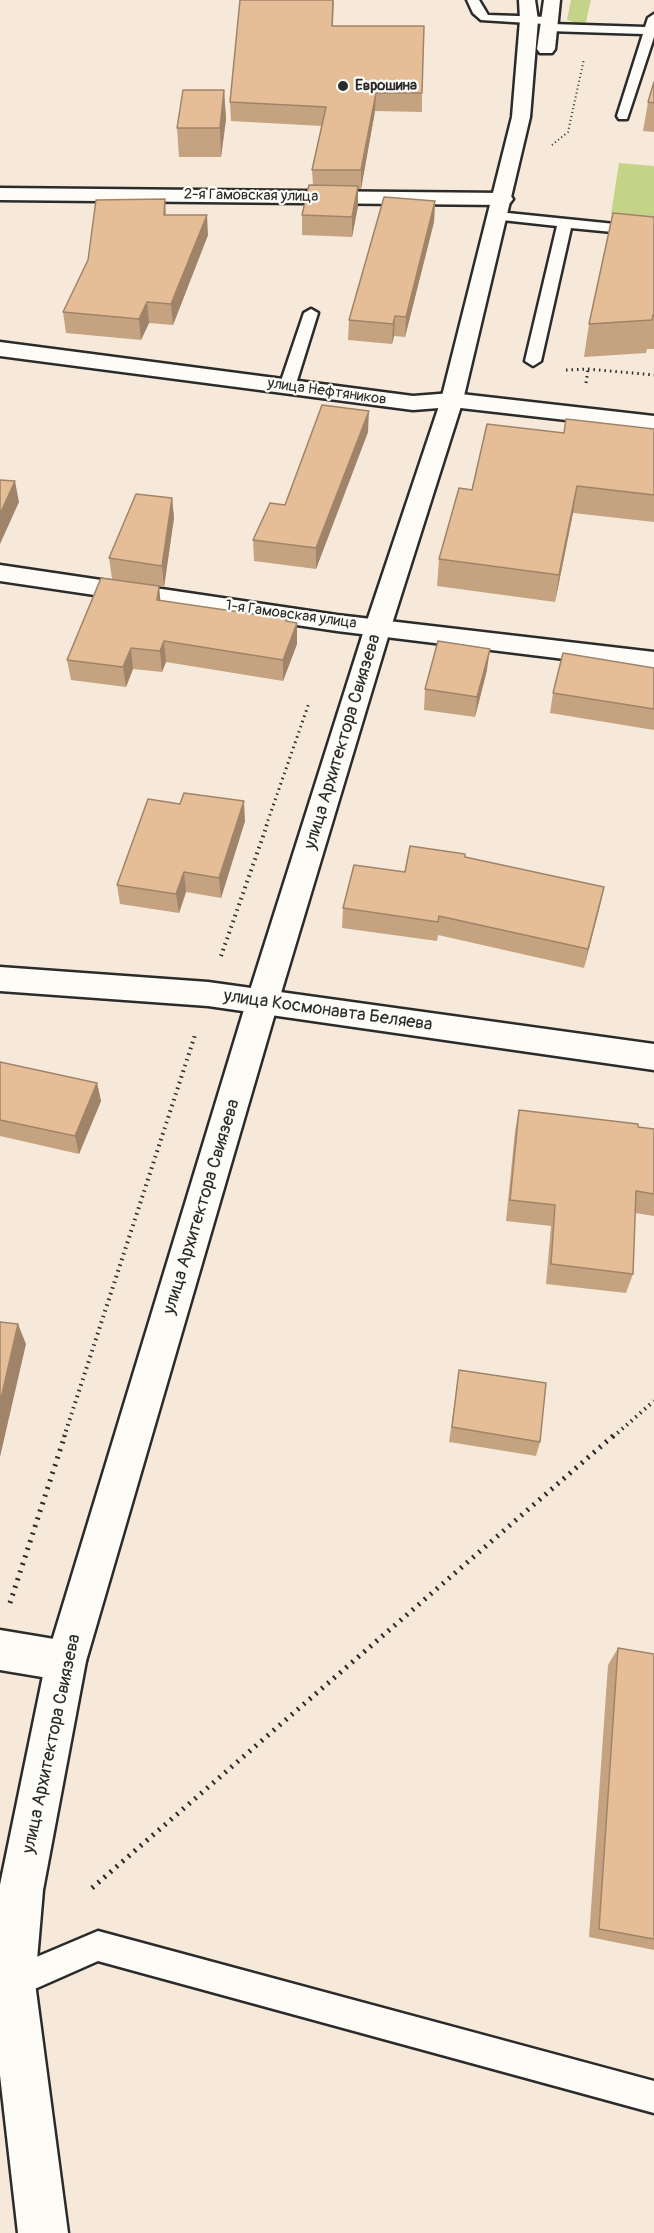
<!DOCTYPE html>
<meta charset="utf-8">
<style>
body{margin:0}
canvas{display:block;background:#f6e9da}
</style>
<canvas width="654" height="2233"></canvas>
<script>
const g = document.querySelector('canvas').getContext('2d');
g.lineJoin = 'round';
function fillPath(path, color) { g.fillStyle = color; g.fill(path, 'evenodd'); }
function trace(path, color, width, dash) { g.strokeStyle = color; g.lineWidth = width; g.lineCap = dash ? 'butt' : 'round'; g.setLineDash(dash || []); g.stroke(path); }
function drawText(font, color, halo, rows, align = 'center') {
  g.font = font + ' Pangolin,sans-serif'; g.lineWidth = 4.5; g.setLineDash([]); g.textBaseline = 'middle'; g.strokeStyle = halo; g.fillStyle = color; for (const [text, x, y, turn = 0] of rows) {
    g.save(); g.translate(x, y); g.rotate((+turn || 0) * Math.PI / 180); g.textAlign = isNaN(turn) ? turn : align; if (halo) g.strokeText(text, 0, 0); g.fillText(text, 0, 0); g.restore();
  }
}
const green = new Path2D(`
 M 571,0 L 591,0 L 585,26 L 567,20 Z
 M 619,163 L 654,166 L 654,218 L 611,214 Z`);
const pathFar3 = new Path2D(`
 M 552,145 L 568,132 L 584,59`);
const pathFar2 = new Path2D(`
 M 566,370 L 588,369 L 654,375
 M 586,383 L 588,369
 M 266,826 L 309,703`);
const pathFar1 = new Path2D(`
 M 221,956 L 267,825
 M 64,1437 L 196,1032
 M 613,1437 L 654,1401`);
const path = new Path2D(`
 M 10,1603 L 65,1435
 M 92,1888 L 614,1435`);
const lane = new Path2D(`
 M 467,0 L 479,0 L 488,15 L 548,17 L 554,21 L 552,24 L 645,27 L 648,18 L 654,14 L 654,37 L 627,119 L 619,119 L 617,116 L 643,34 L 548,31 L 542,27 L 544,24 L 481,20 L 473,13 Z
 M 498,212 L 654,228 L 654,236 L 571,228 L 541,361 L 533,366 L 525,361 L 557,226 L 493,219 L 491,216 Z
 M 311,309 L 318,313 L 295,387 L 292,390 L 282,390 L 279,387 L 304,313 Z
 M 98,1931 L 654,2081 L 654,2113 L 98,1961 L 12,1999 L 1,1994 L 1,1972 Z`);
const street = new Path2D(`
 M 0,188 L 503,193 L 510,195 L 513,199 L 510,203 L 503,205 L 0,200 Z
 M 0,342 L 413,396 L 452,393 L 654,416 L 654,430 L 452,407 L 413,410 L 0,356 Z
 M 0,565 L 337,615 L 654,652 L 654,670 L 337,631 L 0,581 Z
 M 0,967 L 208,982 L 654,1044 L 654,1070 L 208,1006 L 0,991 Z
 M 0,1630 L 66,1641 L 80,1647 L 86,1661 L 80,1675 L 66,1681 L 0,1670 Z`);
const secondary = new Path2D(`
 M 519,0 L 535,0 L 538,20 L 530,117 L 463,400 L 391,627 L 278,1003 L 86,1661 L 43,1890 L 35,1983 L 68,2233 L 18,2233 L 0,2075 L 0,1885 L 46,1661 L 246,1003 L 365,627 L 441,400 L 512,117 L 520,20 Z
 M 544,0 L 560,0 L 555,49 L 552,53 L 540,53 L 537,49 Z`);
const wall = new Path2D(`
 M 334,0 L 333,26 L 422,93 L 422,112 L 375,111 L 361,189 L 358,189 L 358,206 L 352,237 L 302,235 L 302,215 L 313,185 L 312,170 L 322,126 L 231,121 L 230,102 Z
 M 654,82 L 654,132 L 643,131 L 648,102 Z
 M 224,90 L 226,119 L 221,157 L 179,157 L 177,128 Z
 M 435,201 L 434,222 L 405,337 L 394,336 L 392,344 L 348,340 L 349,320 Z
 M 166,215 L 208,235 L 173,325 L 149,323 L 141,340 L 66,333 L 63,312 Z
 M 654,217 L 654,349 L 647,349 L 646,353 L 584,357 L 589,324 Z
 M 654,429 L 654,522 L 573,513 L 555,602 L 437,586 L 439,559 L 472,490 L 564,433 Z
 M 368,432 L 316,569 L 254,561 L 253,540 L 285,505 Z
 M 172,498 L 174,518 L 164,587 L 112,579 L 109,558 Z
 M 159,586 L 160,600 L 297,623 L 297,644 L 283,681 L 166,662 L 162,672 L 133,669 L 126,687 L 71,680 L 67,660 Z
 M 654,668 L 654,730 L 550,713 L 553,693 Z
 M 487,670 L 475,717 L 424,710 L 425,689 Z
 M 245,821 L 221,898 L 186,892 L 179,913 L 120,904 L 117,885 Z
 M 465,857 L 604,887 L 584,968 L 438,935 L 437,941 L 342,928 L 343,908 L 405,872 Z
 M 0,1062 L 97,1083 L 101,1101 L 79,1154 L 0,1136 Z
 M 519,1110 L 654,1129 L 654,1216 L 635,1213 L 633,1274 L 626,1293 L 546,1284 L 551,1226 L 506,1221 L 515,1131 Z
 M 459,1370 L 540,1442 L 536,1456 L 449,1442 Z
 M 618,1648 L 654,1654 L 654,1950 L 589,1937 L 608,1665 Z`);
const shadedWall = new Path2D(`
 M 224,90 L 226,119 L 221,157 L 220,128 Z
 M 376,93 L 375,111 L 361,189 L 361,170 Z
 M 358,186 L 358,206 L 352,237 L 352,217 Z
 M 165,199 L 166,219 L 164,215 Z
 M 435,201 L 434,222 L 405,337 L 406,317 Z
 M 207,215 L 208,235 L 173,325 L 171,304 Z
 M 147,302 L 149,323 L 141,340 L 139,319 Z
 M 395,316 L 394,336 L 392,344 L 393,324 Z
 M 369,411 L 368,432 L 316,569 L 316,548 Z
 M 15,481 L 19,502 L 0,544 L 0,514 Z
 M 577,486 L 573,513 L 555,602 L 559,575 Z
 M 172,498 L 174,518 L 164,587 L 162,566 Z
 M 159,586 L 161,607 L 157,600 Z
 M 297,623 L 297,644 L 283,681 L 283,660 Z
 M 164,641 L 166,662 L 162,672 L 160,651 Z
 M 131,648 L 133,669 L 126,687 L 123,667 Z
 M 490,649 L 487,670 L 475,717 L 477,697 Z
 M 244,801 L 245,821 L 221,898 L 219,878 Z
 M 184,872 L 186,892 L 179,913 L 176,894 Z
 M 604,887 L 600,906 L 584,968 L 588,949 Z
 M 97,1083 L 101,1101 L 79,1154 L 75,1136 Z
 M 18,1324 L 26,1344 L 0,1457 L 0,1403 Z`);
const building = new Path2D(`
 M 240,0 L 333,0 L 332,26 L 424,26 L 422,93 L 376,93 L 361,170 L 312,170 L 326,107 L 230,102 Z
 M 654,82 L 654,103 L 648,102 Z
 M 183,90 L 224,90 L 220,128 L 177,128 Z
 M 309,185 L 358,186 L 352,217 L 302,215 Z
 M 384,197 L 435,201 L 406,317 L 395,316 L 393,324 L 349,320 Z
 M 165,199 L 164,215 L 207,215 L 171,304 L 147,302 L 139,319 L 63,312 L 88,260 L 96,200 Z
 M 613,213 L 654,217 L 654,316 L 653,315 L 652,320 L 589,324 Z
 M 322,405 L 369,411 L 316,548 L 253,540 L 270,503 L 285,505 Z
 M 566,419 L 654,429 L 654,495 L 577,486 L 559,575 L 439,559 L 459,488 L 472,490 L 487,424 L 564,433 Z
 M 0,480 L 15,481 L 0,514 Z
 M 136,494 L 172,498 L 162,566 L 109,558 Z
 M 101,578 L 159,586 L 157,600 L 287,619 L 286,621 L 297,623 L 283,660 L 164,641 L 160,651 L 131,648 L 123,667 L 67,660 Z
 M 438,641 L 490,649 L 477,697 L 425,689 Z
 M 563,653 L 654,668 L 654,709 L 553,693 Z
 M 184,793 L 244,801 L 219,878 L 184,872 L 176,894 L 117,885 L 148,799 L 180,804 Z
 M 410,846 L 465,854 L 465,857 L 604,887 L 588,949 L 439,916 L 438,922 L 343,908 L 354,865 L 405,872 Z
 M 0,1062 L 97,1083 L 75,1136 L 0,1120 Z
 M 519,1110 L 638,1124 L 638,1127 L 654,1129 L 654,1194 L 636,1191 L 633,1274 L 551,1264 L 555,1205 L 510,1200 Z
 M 0,1322 L 18,1324 L 0,1403 Z
 M 459,1370 L 546,1383 L 540,1442 L 452,1427 Z
 M 618,1648 L 654,1654 L 654,1939 L 599,1929 Z`);
const markers = [
 [343,86,6,"#2b2b2b"]
];
const farPoinames = [
 ["Еврошина",355,86]
];
const farStreetnames = [
 ["2-я Гамовская улица",251,196,1],
 ["улица Нефтяников",327,392,8],
 ["1-я Гамовская улица",291,615,8]
];
const streetNames = [
 ["улица Архитектора Свиязева",343,742,-73],
 ["улица Космонавта Беляева",328,1011,8],
 ["улица Архитектора Свиязева",202,1207,-73],
 ["улица Архитектора Свиязева",52,1744,-78]
];
fillPath(green, '#c3d488');
trace(lane, '#2b2b2b', 5);
trace(street, '#2b2b2b', 5);
trace(secondary, '#2b2b2b', 5);
trace(pathFar3, '#2b2b2b', 2, [1, 3]);
trace(pathFar2, '#2b2b2b', 3, [1.5, 4]);
trace(pathFar1, '#2b2b2b', 4, [1.5, 4.5]);
trace(path, '#2b2b2b', 5, [2, 6]);
fillPath(lane, '#fdfcf7');
fillPath(street, '#fdfcf7');
fillPath(secondary, '#fdfcf7');
fillPath(wall, '#c5a381');
fillPath(shadedWall, '#a08469');
fillPath(building, '#e5bd96');
trace(building, '#a08469', 1.5);
for (const [x, y, r, color] of markers) { const dot = new Path2D(); dot.arc(x, y, r, 0, 2 * Math.PI); g.fillStyle = color; g.fill(dot); trace(dot, '#fdfcf7', 2); }
drawText('bold 15px', '#2b2b2b', '#fdfcf7', farPoinames, 'left');
drawText('15px', '#2b2b2b', '#fdfcf7', farStreetnames);
drawText('18px', '#2b2b2b', '#fdfcf7', streetNames);
</script>
